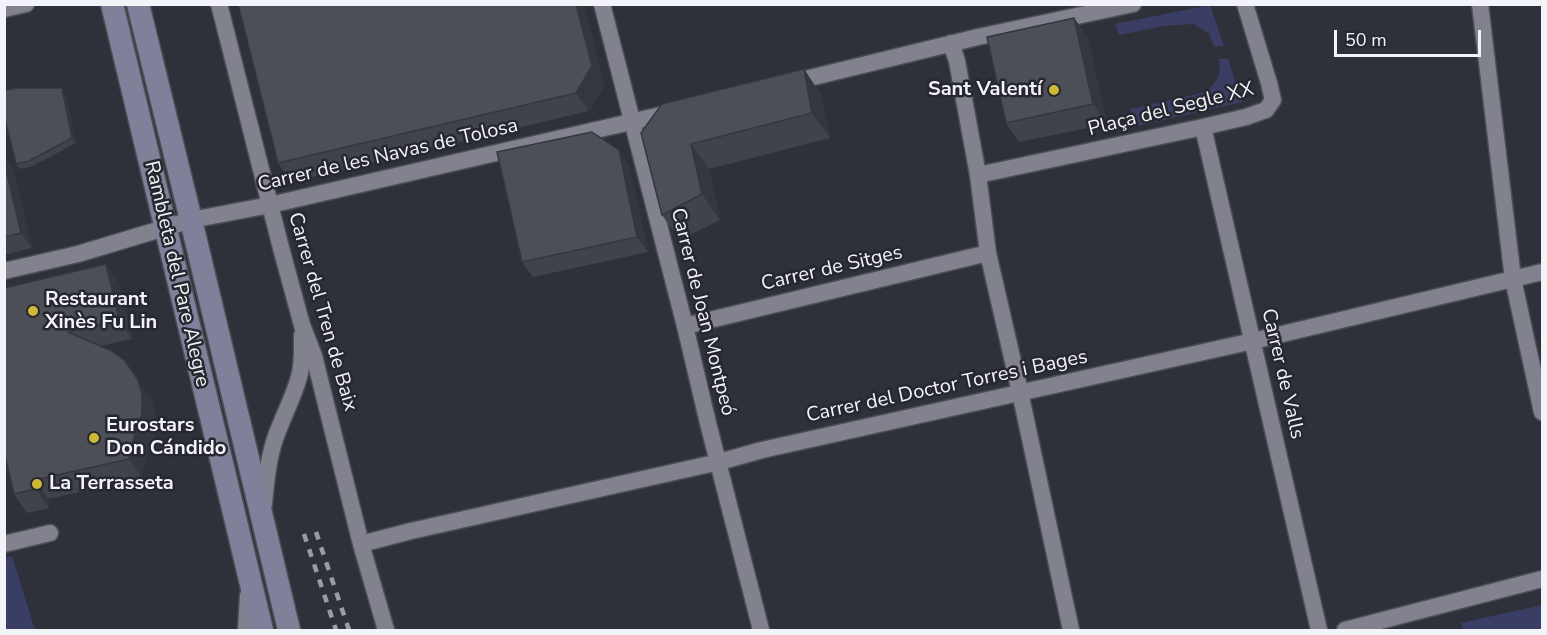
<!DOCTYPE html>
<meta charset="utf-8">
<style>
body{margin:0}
#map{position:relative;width:1547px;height:635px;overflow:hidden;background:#2f313a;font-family:"Nunito Sans",sans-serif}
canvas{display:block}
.frame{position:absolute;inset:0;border:6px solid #f3f4fa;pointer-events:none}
.scale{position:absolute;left:1334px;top:30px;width:147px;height:27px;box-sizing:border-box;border:3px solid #f3f4fa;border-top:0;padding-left:8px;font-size:18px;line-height:21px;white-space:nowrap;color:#f3f4fa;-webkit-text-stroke:4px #26272f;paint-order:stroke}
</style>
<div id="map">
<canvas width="1547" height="635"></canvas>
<div class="frame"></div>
<div class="scale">50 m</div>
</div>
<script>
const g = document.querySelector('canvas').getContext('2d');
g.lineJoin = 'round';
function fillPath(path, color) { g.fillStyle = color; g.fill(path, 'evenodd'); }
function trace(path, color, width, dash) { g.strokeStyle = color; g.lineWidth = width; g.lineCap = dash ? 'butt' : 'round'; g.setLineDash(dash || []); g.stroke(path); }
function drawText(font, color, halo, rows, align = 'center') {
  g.font = font + ' "Nunito Sans",sans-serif'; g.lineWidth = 5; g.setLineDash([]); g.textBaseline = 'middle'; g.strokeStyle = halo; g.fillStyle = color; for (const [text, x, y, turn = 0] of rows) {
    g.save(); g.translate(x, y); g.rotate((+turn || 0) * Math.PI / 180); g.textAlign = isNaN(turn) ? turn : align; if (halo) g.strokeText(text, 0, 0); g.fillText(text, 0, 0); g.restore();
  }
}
const green = new Path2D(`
 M 1210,5 L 1224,46 L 1214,47 L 1209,34 L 1194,24 L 1164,26 L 1119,35 L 1115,24 Z
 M 1219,59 L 1228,59 L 1242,102 L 1133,127 L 1130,109 L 1206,92 C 1217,82 1222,74 1219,59 Z
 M 12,556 L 35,630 L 5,630 L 5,558 Z
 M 1542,605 L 1542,630 L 1463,630 L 1461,623 Z`);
const minor = new Path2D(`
 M 219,4 L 281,248 L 302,325 L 314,356 L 361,544 L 386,630
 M 602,4 L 685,326 L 708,423 L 761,630
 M 1480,4 L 1513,279 L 1542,412
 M 4,9 L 26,4
 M 951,43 L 957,61 L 978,175 L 988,253 L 1020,392 L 1071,630
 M 789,83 L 978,37 L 1133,4
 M 1203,127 L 1319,630
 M 978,175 L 1203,127 L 1246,117 L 1266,110 L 1273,100 L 1269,83 L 1245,4
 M 4,271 L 78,254 L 191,220 L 270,205 L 674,112
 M 685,326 L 988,253
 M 264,504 C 266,482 268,460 275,439 C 282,418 293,399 299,377 C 303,364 302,349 302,335
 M 4,544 L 50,533
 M 361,544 L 411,531 L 719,462 L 762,450 L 1253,341 L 1542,272
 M 246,630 L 248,595
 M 1345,630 L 1542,579`);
const secondary = new Path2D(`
 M 112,4 L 262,630
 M 138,4 L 191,220 L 289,630`);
const rail = new Path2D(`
 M 316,532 L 349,630
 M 304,534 L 336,630`);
const wall = new Path2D(`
 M 1074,18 L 1088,38 L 1107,124 L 1019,142 L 1006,123 Z
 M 804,69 L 821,95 L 830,138 L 709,169 L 720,220 L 680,240 L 662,215 L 641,133 Z
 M 605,85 L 589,111 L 291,182 L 278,163 Z
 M 65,93 L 76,143 L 33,166 L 20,169 L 16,164 Z
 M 4,156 L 13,168 L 32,248 L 4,255 Z
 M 629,165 L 648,252 L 533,277 L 522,262 Z
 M 119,283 L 132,339 L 101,346 L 125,361 L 151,399 L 155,412 L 155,433 L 144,466 L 142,478 L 48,499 L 49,508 L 27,513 L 14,494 L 4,288 Z`);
const shadedWall = new Path2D(`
 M 576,4 L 584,4 L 605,85 L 589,111 L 576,93 Z
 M 1074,18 L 1088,38 L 1107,124 L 1093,104 Z
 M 804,69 L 821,95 L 830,138 L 812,113 Z
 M 62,88 L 65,93 L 76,143 L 72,138 Z
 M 691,144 L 709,169 L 720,220 L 702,194 Z
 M 619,150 L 629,165 L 648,252 L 637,237 Z
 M 4,156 L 13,168 L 32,248 L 21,233 L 4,161 Z
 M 106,264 L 119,283 L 132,339 L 119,320 Z
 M 125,361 L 151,399 L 155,412 L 155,433 L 144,466 L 142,478 L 129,459 Z
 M 35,480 L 48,499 L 49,508 L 36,489 Z`);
const building = new Path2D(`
 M 238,4 L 576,4 L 592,66 L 576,93 L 278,163 Z
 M 1074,18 L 1093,104 L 1006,123 L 987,37 Z
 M 804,69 L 812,113 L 691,144 L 702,194 L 662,215 L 641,133 L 662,104 Z
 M 15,88 L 62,88 L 72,138 L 29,161 L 16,164 L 4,115 L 4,91 Z
 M 592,132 L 619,150 L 637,237 L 522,262 L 497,152 Z
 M 4,161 L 21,233 L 4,237 Z
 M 106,264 L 119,320 L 68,332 L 112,351 L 125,361 L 138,380 L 142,393 L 142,413 L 131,447 L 129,459 L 35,480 L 36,489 L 14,494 L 4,451 L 4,288 Z`);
const markers = [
 [1054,90,6,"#ceb837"],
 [33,311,6,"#ceb837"],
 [94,438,6,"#ceb837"],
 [37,484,6,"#ceb837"]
];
const poiNames = [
 ["Sant Valentí",1042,90,"right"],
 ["Restaurant",45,300],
 ["Xinès Fu Lin",45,323],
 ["Eurostars",106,426],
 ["Don Cándido",106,449],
 ["La Terrasseta",49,484]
];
const streetNames = [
 ["Plaça del Segle XX",1171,110,-14],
 ["Carrer de les Navas de Tolosa",388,156,-13],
 ["Carrer de Sitges",832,269,-13],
 ["Rambleta del Pare Alegre",176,274,77],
 ["Carrer del Tren de Baix",322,312,74],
 ["Carrer de Joan Montpeó",702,312,76],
 ["Carrer de Valls",1282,374,77],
 ["Carrer del Doctor Torres i Bages",947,387,-12]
];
fillPath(green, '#3a3d64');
trace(minor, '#4d4e55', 19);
trace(secondary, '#4d4e55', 25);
trace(minor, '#81828d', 16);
trace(secondary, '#7f819b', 22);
trace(rail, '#9a9ca3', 4.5, [8, 8]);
fillPath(wall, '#41434c');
fillPath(shadedWall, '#35373e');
fillPath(building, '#4c4e58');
trace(building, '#35373e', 1.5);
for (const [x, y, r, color] of markers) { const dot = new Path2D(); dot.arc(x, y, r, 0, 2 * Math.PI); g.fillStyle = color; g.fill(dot); trace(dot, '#26272f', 2); }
drawText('bold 20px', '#f3f4fa', '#26272f', poiNames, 'left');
drawText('20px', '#f3f4fa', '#26272f', streetNames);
</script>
